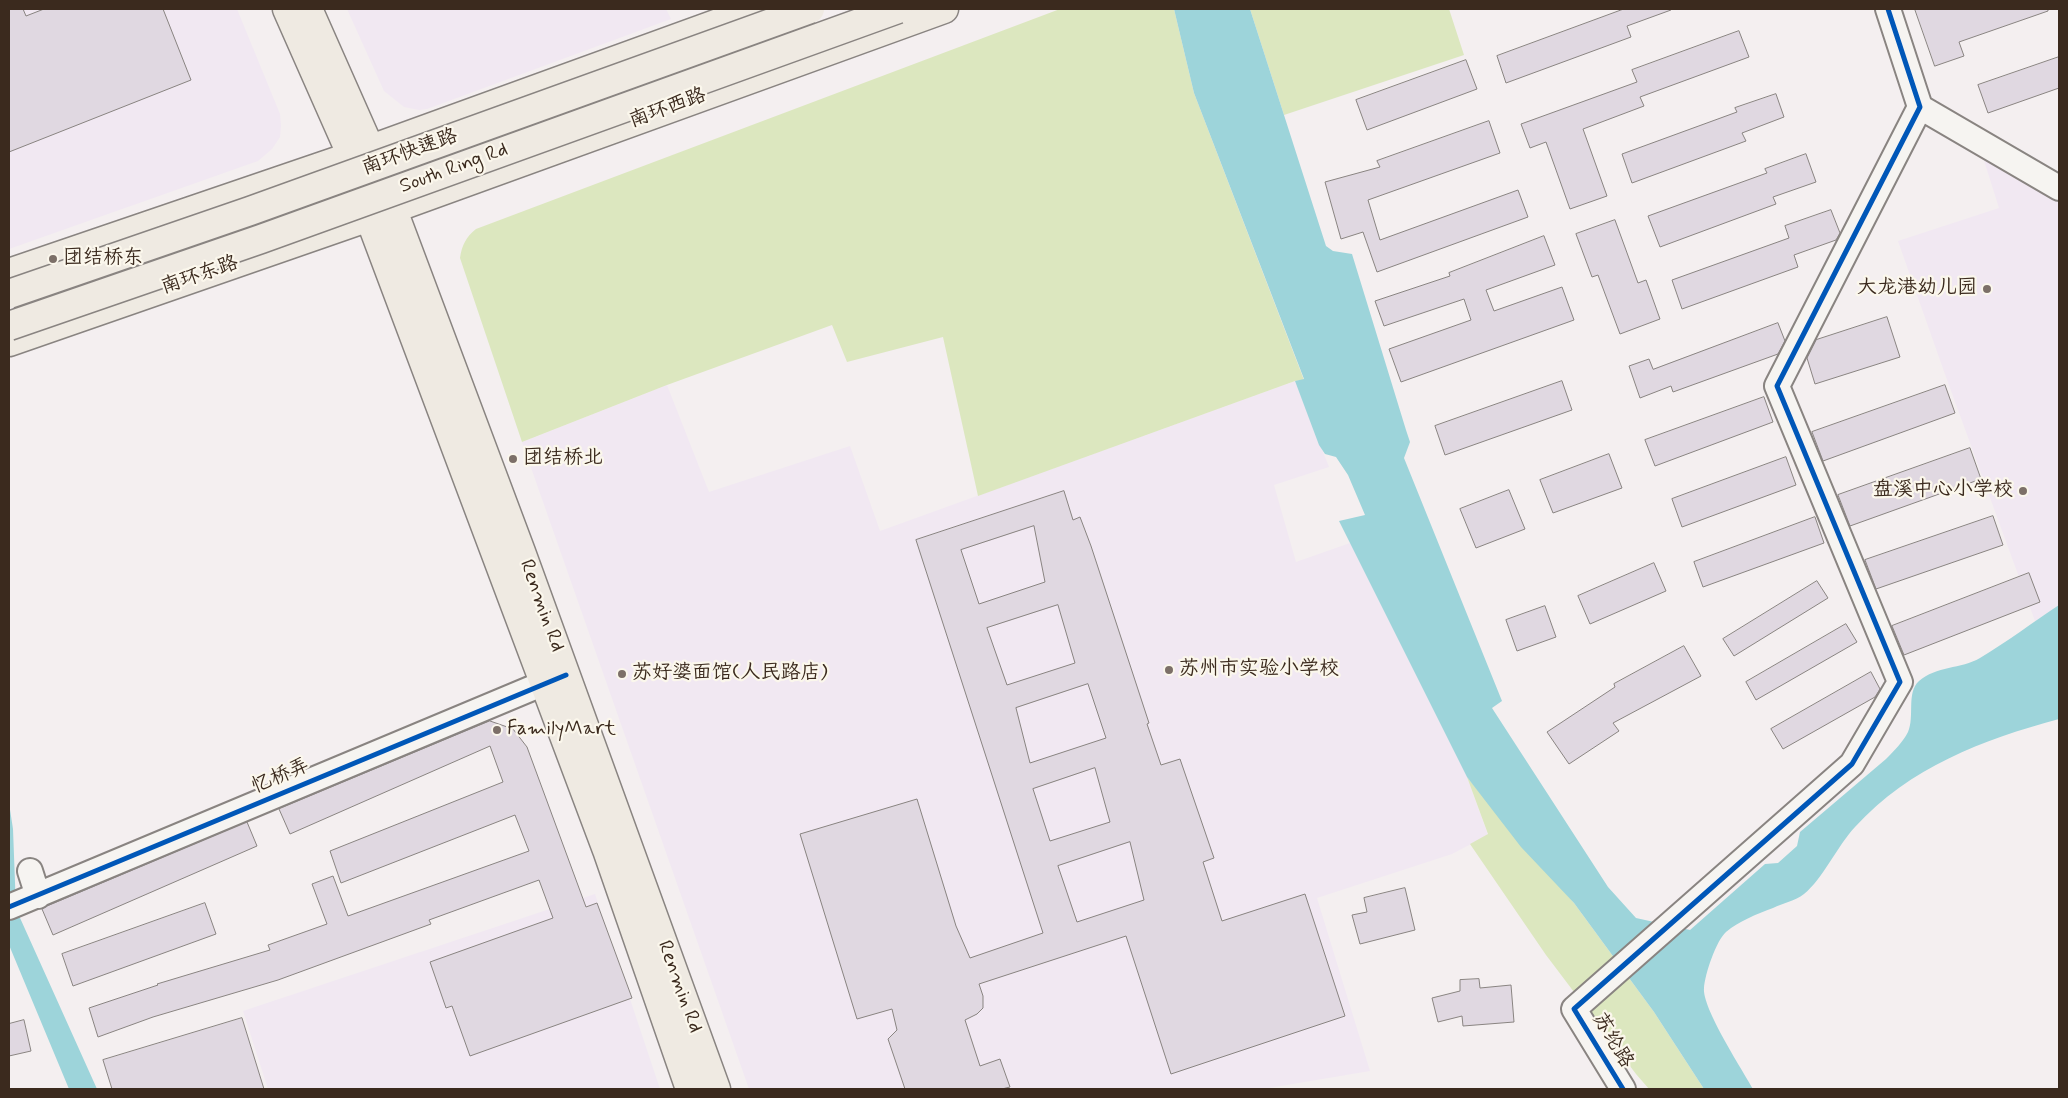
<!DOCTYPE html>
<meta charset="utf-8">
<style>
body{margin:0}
#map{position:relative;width:2068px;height:1098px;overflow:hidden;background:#f4eff0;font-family:Mynerve,sans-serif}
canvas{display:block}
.frame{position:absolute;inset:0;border:10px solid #3b2a1e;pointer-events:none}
</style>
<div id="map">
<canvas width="2068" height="1098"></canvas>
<div class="frame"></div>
</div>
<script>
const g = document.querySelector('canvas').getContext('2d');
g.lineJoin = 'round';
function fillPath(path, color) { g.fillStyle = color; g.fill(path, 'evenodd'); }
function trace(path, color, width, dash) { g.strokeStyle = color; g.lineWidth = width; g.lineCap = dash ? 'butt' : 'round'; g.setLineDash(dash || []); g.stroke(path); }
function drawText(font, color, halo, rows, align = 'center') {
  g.font = font + ' Mynerve,"LXGW WenKai TC",sans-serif'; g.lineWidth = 4.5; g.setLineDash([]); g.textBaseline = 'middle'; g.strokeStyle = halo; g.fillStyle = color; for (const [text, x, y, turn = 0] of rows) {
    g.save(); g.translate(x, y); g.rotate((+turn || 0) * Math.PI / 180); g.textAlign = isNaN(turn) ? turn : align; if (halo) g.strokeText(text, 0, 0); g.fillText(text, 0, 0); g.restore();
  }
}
const built = new Path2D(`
 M 9,9 L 237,9 L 280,114 L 281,125 L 280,137 L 272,149 L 258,161 L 9,249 Z
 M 347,9 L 666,9 L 671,19 L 427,109 L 419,110 L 404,107 L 384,91 Z
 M 1975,132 L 2059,177 L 2059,605 L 2035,621 L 1946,377 L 1898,241 L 1999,208 Z
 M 1295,381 L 1329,467 L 1274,485 L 1296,562 L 1350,543 L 1467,777 L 1488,835 L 1452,854 L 1317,898 L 1370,1071 L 1263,1089 L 749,1089 L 522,442 L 667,385 L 709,492 L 850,446 L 880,531 Z
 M 595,894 L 660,1089 L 268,1089 L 243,1011 Z`);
const green = new Path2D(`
 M 1060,9 L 1174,9 L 1194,93 L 1304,380 L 1295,381 L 978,496 L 943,337 L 847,362 L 832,325 L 667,385 L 522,442 L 460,258 C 462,245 466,237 476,229 Z
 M 1250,9 L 1449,9 L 1464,55 L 1284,115 Z
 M 1467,777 L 1574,903 L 1654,1012 L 1704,1089 L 1649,1089 L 1636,1074 L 1546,955 L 1470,844 L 1488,834 Z`);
const water = new Path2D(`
 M 1174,9 L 1250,9 L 1326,246 L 1333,251 L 1352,254 L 1406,430 L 1410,442 L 1404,458 L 1502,701 L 1492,708 L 1608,887 L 1636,918 L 1690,930 L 1765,864 L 1778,863 L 1797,846 L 1800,832 L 1886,759 C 1894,751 1903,742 1908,732 C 1915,716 1906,693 1919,681 C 1936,666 1961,669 1980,658 C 2007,642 2033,622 2059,605 L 2059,719 C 1982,740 1910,767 1855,827 C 1838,845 1822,880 1804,894 C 1795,901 1783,903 1773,908 C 1757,914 1739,921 1726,932 C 1716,941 1705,974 1704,988 C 1702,1008 1742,1069 1753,1089 L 1704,1089 L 1654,1012 L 1574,903 L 1521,847 L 1467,777 L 1339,521 L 1365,515 L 1348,475 L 1336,457 L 1325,454 L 1319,445 L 1295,381 L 1304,379 L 1194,93 Z
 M 9,803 L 13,829 L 16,909 L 97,1089 L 69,1089 L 9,945 Z`);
const building = new Path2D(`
 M 9,9 L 23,9 L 26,16 L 44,9 L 163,9 L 191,80 L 9,152 Z
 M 1624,9 L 1671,9 L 1671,10 L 1627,26 L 1631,37 L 1506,83 L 1497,56 Z
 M 1915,9 L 2048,9 L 2048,11 L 1959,42 L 1964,56 L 1935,66 Z
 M 1739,31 L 1749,57 L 1640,97 L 1644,106 L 1583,129 L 1607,196 L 1570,209 L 1546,142 L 1530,148 L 1521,124 L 1637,82 L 1632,70 Z
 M 2059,57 L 2059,88 L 1988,113 L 1978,85 Z
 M 1466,60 L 1477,89 L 1367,130 L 1356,100 Z
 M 1776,94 L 1784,117 L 1742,133 L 1746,141 L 1632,183 L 1622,154 L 1737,112 L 1735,108 Z
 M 1489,121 L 1500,153 L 1368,200 L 1380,240 L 1518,190 L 1528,217 L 1377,272 L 1363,232 L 1341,239 L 1325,182 L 1380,167 L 1377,161 Z
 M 1806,154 L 1816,182 L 1773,197 L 1776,204 L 1660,247 L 1648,216 L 1767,173 L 1765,169 Z
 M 1831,210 L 1840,233 L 1836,240 L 1794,255 L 1798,267 L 1682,309 L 1672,280 L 1789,238 L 1785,226 Z
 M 1615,220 L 1638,283 L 1646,280 L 1660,319 L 1620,334 L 1598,275 L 1592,277 L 1576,234 Z
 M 1544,236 L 1555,265 L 1486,290 L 1494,311 L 1562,287 L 1574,320 L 1401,382 L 1389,349 L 1471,320 L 1464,299 L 1384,326 L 1375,301 L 1450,276 L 1449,273 Z
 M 1887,317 L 1900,357 L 1815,384 L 1807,358 L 1816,340 Z
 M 1778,323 L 1785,341 L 1778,354 L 1673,392 L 1671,386 L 1640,398 L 1629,366 L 1649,359 L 1653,369 Z
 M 1562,381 L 1572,410 L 1445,455 L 1435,426 Z
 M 1945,385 L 1955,413 L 1823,461 L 1812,432 Z
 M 1764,397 L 1773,422 L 1655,466 L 1645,440 Z
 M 1970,448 L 1981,479 L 1850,526 L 1838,495 Z
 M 1609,454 L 1622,488 L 1553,513 L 1540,480 Z
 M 1786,457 L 1796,485 L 1682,527 L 1672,499 Z
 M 1509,490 L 1525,529 L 1476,548 L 1460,509 Z
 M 1064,491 L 1073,520 L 1080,517 L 1091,546 L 1149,723 L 1147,724 L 1161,765 L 1180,759 L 1214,858 L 1203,862 L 1222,921 L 1305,894 L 1345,1016 L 1171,1074 L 1126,936 L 979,984 L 983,996 L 983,1008 L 977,1014 L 965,1020 L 980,1066 L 1000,1059 L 1010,1087 L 1002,1089 L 905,1089 L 888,1039 L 897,1030 L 892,1009 L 857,1019 L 800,834 L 917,799 L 956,926 L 970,958 L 1043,933 L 916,540 ZM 1034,526 L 1045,582 L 979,604 L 961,550 ZM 1058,605 L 1075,663 L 1007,685 L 987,628 ZM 1088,684 L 1106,738 L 1030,763 L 1016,708 ZM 1095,768 L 1110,822 L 1050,841 L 1033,789 ZM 1130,842 L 1144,900 L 1077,922 L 1058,866 Z
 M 1993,516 L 2003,545 L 1876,589 L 1865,560 Z
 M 1815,517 L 1824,543 L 1703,587 L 1694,562 Z
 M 1654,563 L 1666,591 L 1590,624 L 1578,596 Z
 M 2029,573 L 2040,602 L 1904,655 L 1892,626 Z
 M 1817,581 L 1828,598 L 1734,656 L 1723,639 Z
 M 1545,606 L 1556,637 L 1517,651 L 1506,620 Z
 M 1846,624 L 1857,642 L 1756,700 L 1746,682 Z
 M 1684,646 L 1701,676 L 1613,723 L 1619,731 L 1569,764 L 1547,732 L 1615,687 L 1614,684 Z
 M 1871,672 L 1880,689 L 1875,697 L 1783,749 L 1771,729 Z
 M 490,721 L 513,729 L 527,747 L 586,907 L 597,903 L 632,998 L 470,1056 L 452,1006 L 446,1008 L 430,962 L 553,918 L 539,880 L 429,920 L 431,924 L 278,980 L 153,1017 L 98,1037 L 89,1008 L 158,985 L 157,984 L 270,950 L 268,945 L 327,924 L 312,884 L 333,876 L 348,916 L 529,851 L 515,815 L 341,883 L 330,851 L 503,782 L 490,746 L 290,834 L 279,809 Z
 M 247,822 L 257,846 L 53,935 L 42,909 L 47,906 Z
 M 1405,888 L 1415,930 L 1360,944 L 1352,915 L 1367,912 L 1364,898 Z
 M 205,903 L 216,934 L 73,986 L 62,954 Z
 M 1479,979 L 1480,988 L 1511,985 L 1514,1022 L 1463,1026 L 1462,1016 L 1438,1022 L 1432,998 L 1460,991 L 1460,980 Z
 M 242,1018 L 264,1089 L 112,1089 L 103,1060 Z
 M 24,1020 L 31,1051 L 9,1056 L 9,1024 Z`);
const minor = new Path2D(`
 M 1920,107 L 2059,188
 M 30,871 L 38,896
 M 9,907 L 561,676
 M 1623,1089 L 1574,1009 L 1852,764 L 1900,682 L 1777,386 L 1920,107 L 1888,9`);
const major = new Path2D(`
 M 287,9 L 352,156 L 369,216 L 607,850 L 690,1089
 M 308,9 L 370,149 L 521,552 L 716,1089
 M 9,273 L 352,156 L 757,9
 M 9,342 L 392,209 L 944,9`);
const highwayBridge = new Path2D(`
 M 9,294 L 250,211 L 810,9
 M 9,326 L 261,239 L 898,9`);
const cycleway = new Path2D(`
 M 9,907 L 566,675
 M 1623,1089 L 1574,1009 L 1852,764 L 1900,682 L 1777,386 L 1920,107 L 1888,9`);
const markers = [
 [53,259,5,"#7c6f68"],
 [1987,289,5,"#7c6f68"],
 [513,459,5,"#7c6f68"],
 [2023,491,5,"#7c6f68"],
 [1169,670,5,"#7c6f68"],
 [622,674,5,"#7c6f68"],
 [497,730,5,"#7c6f68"]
];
const streetNames = [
 ["南环西路",668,109,-20],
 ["南环快速路",410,153,-20],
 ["South Ring Rd",454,169,-20],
 ["南环东路",200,276,-19],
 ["Renmin Rd",541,606,70],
 ["忆桥弄",281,777,-23],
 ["Renmin Rd",679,987,70],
 ["苏纶路",1612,1041,59]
];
const poiNames = [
 ["团结桥东",63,259],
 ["大龙港幼儿园",1977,289,"right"],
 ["团结桥北",523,459],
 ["盘溪中心小学校",2013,491,"right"],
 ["苏州市实验小学校",1179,670],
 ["苏好婆面馆(人民路店)",632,674],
 ["FamilyMart",507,730]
];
fillPath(built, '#f1e8f2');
fillPath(green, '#dce7bf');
fillPath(water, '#9dd4da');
fillPath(building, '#e0d8e1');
trace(building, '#898481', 1);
trace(minor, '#898481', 28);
trace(major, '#898481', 31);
trace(minor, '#f6f4f1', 24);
trace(major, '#efeae2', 28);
trace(highwayBridge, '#898481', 31, []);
trace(highwayBridge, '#efeae2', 28);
trace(cycleway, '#0057b8', 5);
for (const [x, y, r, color] of markers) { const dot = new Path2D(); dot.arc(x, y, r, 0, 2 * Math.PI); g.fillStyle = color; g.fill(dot); trace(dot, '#fbf7ec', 2); }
drawText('20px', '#3b2a1e', '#fbf7ec', streetNames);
drawText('20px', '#3b2a1e', '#fbf7ec', poiNames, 'left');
</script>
